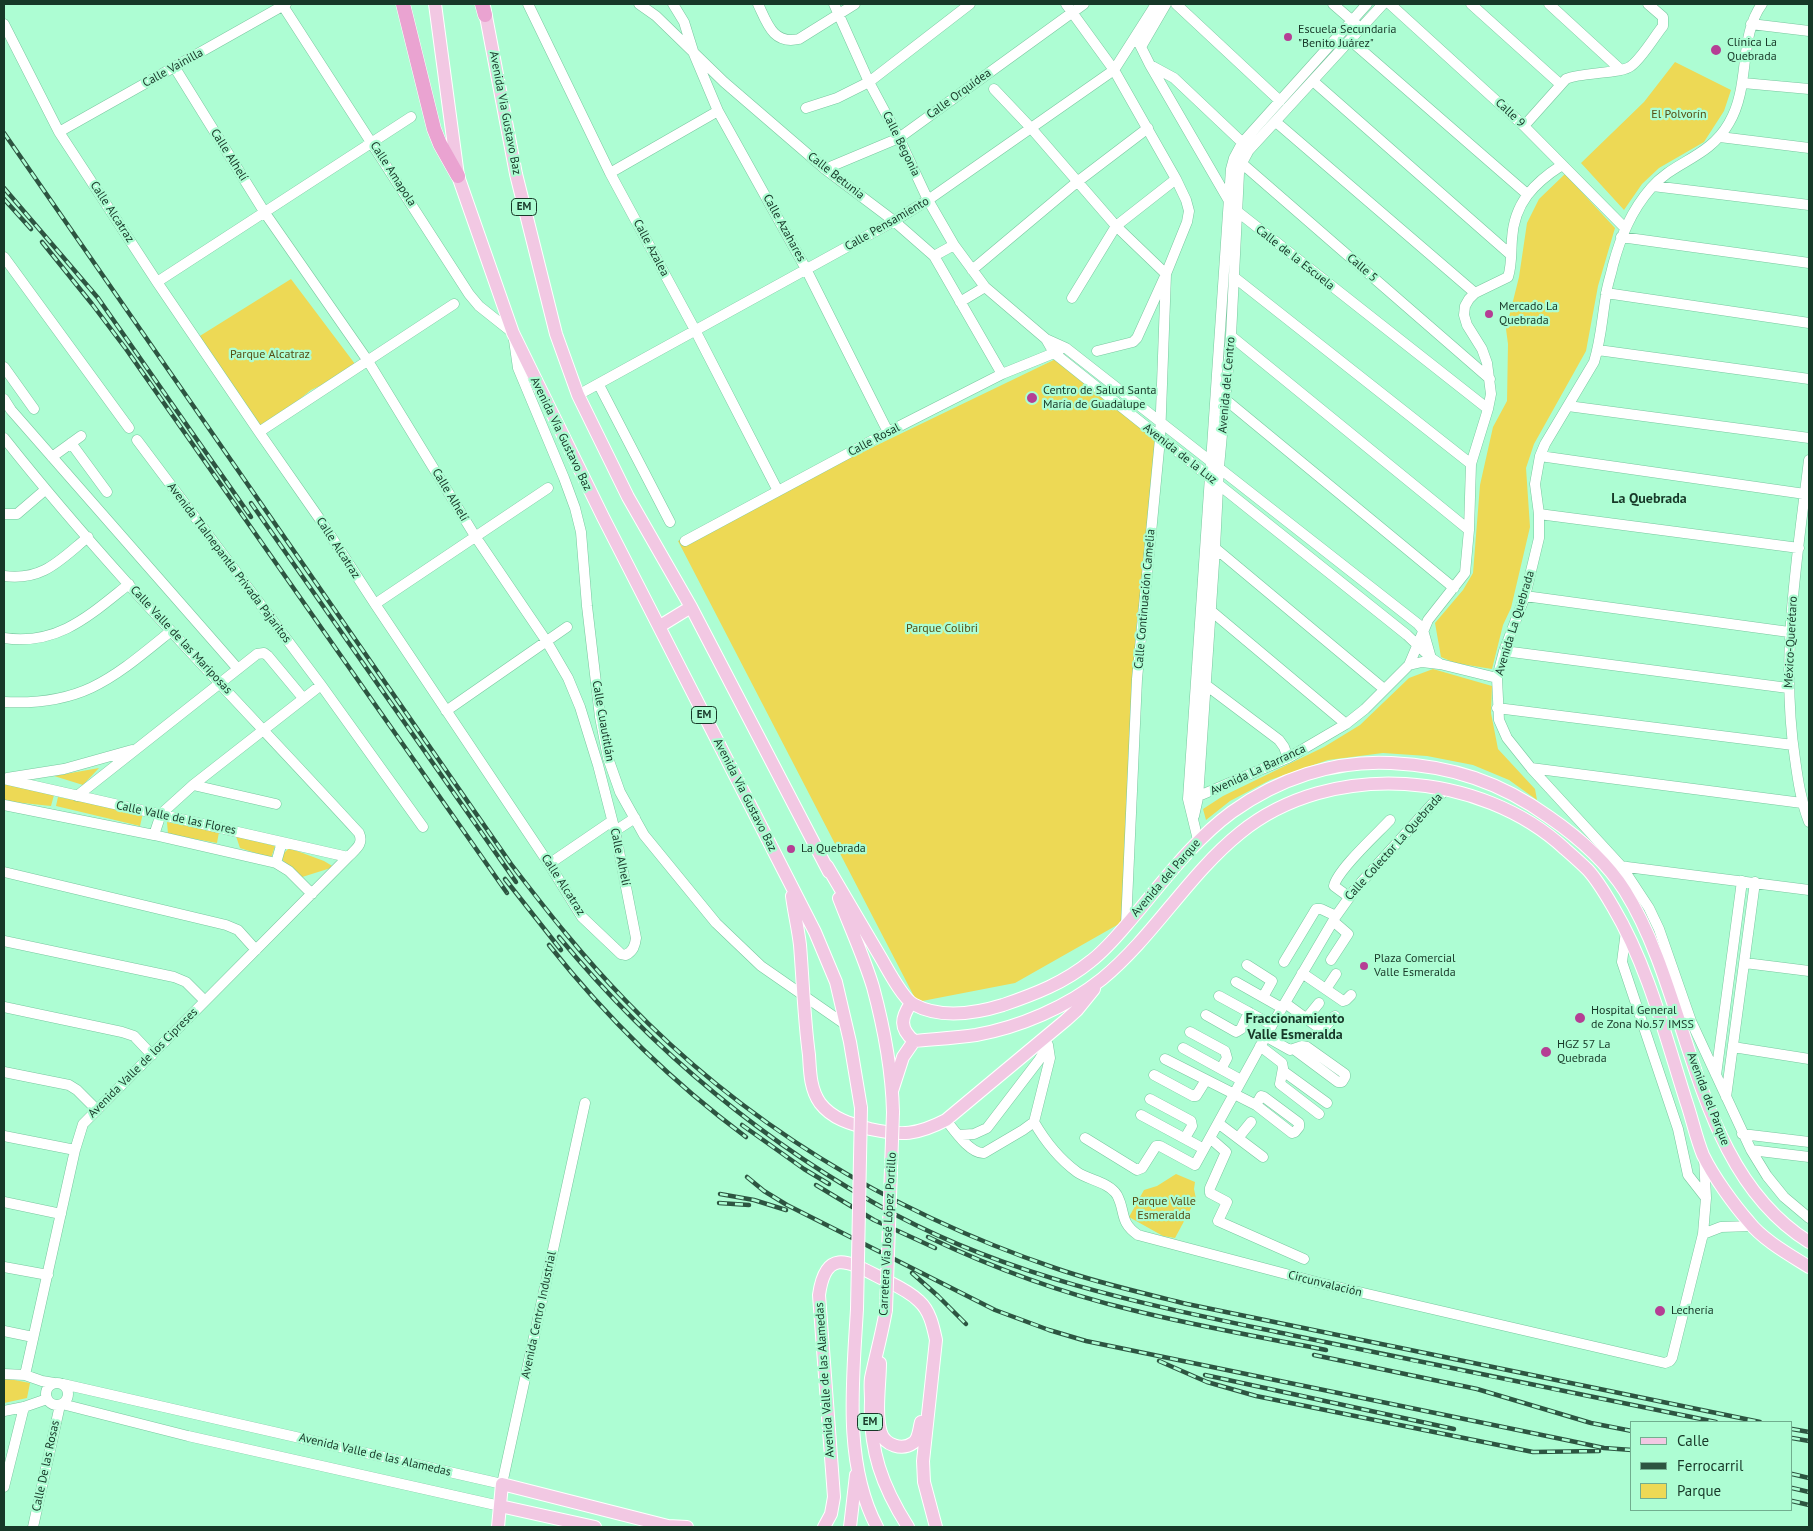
<!DOCTYPE html>
<meta charset="utf-8">
<style>
body{margin:0}
#map{position:relative;width:1813px;height:1531px;overflow:hidden;background:#adfdd3;font-family:"PT Sans",sans-serif}
canvas{display:block}
.frame{position:absolute;inset:0;border:5px solid #173828;pointer-events:none}
.legend{position:absolute;left:1630px;top:1421px;width:162px;height:90px;box-sizing:border-box;background:#adfdd3;border:1px solid #71ae8f;margin:0;padding:6px 9px;list-style:none;font-size:15px;color:#173828}
.legend li{display:flex;align-items:center;gap:10px;height:25px}
.legend b{width:25px;border:1px solid #71ae8f}
</style>
<div id="map">
<canvas width="1813" height="1531"></canvas>
<div class="frame"></div>
<ul class="legend">
<li><b style="height:6px;background:#f2c8e3"></b>Calle</li>
<li><b style="height:6px;background:#2d5541"></b>Ferrocarril</li>
<li><b style="height:14px;background:#edd955"></b>Parque</li>
</ul>
</div>
<script>
const g = document.querySelector('canvas').getContext('2d');
g.lineJoin = 'round';
function fillPath(path, color) { g.fillStyle = color; g.fill(path, 'evenodd'); }
function trace(path, color, width, dash) { g.strokeStyle = color; g.lineWidth = width; g.lineCap = dash ? 'butt' : 'round'; g.setLineDash(dash || []); g.stroke(path); }
function drawText(font, color, halo, rows, align = 'center') {
  g.font = font + ' "PT Sans",sans-serif'; g.lineWidth = 4.5; g.setLineDash([]); g.textBaseline = 'middle'; g.strokeStyle = halo; g.fillStyle = color; for (const [text, x, y, turn = 0] of rows) {
    g.save(); g.translate(x, y); g.rotate((+turn || 0) * Math.PI / 180); g.textAlign = isNaN(turn) ? turn : align; if (halo) g.strokeText(text, 0, 0); g.fillText(text, 0, 0); g.restore();
  }
}
const green = new Path2D(`
 M 1675,62 L 1731,90 L 1724,111 L 1704,142 L 1659,168 L 1642,184 L 1624,210 L 1581,163 L 1644,102 Z
 M 1565,174 L 1615,228 L 1598,286 L 1586,351 L 1534,444 L 1526,468 L 1530,527 L 1511,608 L 1503,625 L 1492,669 L 1455,663 L 1441,657 L 1435,623 L 1463,590 L 1473,573 L 1480,485 L 1493,427 L 1507,401 L 1508,344 L 1506,329 L 1519,277 L 1527,223 L 1539,199 Z
 M 291,279 L 358,368 L 311,390 L 259,432 L 195,339 Z
 M 1062,356 L 1160,444 L 1136,629 L 1126,920 L 1015,983 L 917,1002 L 678,541 Z
 M 1433,669 L 1492,686 L 1491,713 L 1498,749 L 1535,789 L 1537,800 L 1509,780 L 1473,765 L 1427,756 L 1383,753 L 1328,760 L 1270,780 L 1230,801 L 1206,820 L 1203,809 L 1223,796 L 1324,747 L 1360,725 L 1409,678 Z
 M 99,768 L 83,785 L 54,776 Z
 M 4,784 L 54,795 L 51,806 L 4,801 Z
 M 58,797 L 143,813 L 140,826 L 56,806 Z
 M 167,822 L 219,832 L 217,843 L 168,834 Z
 M 236,836 L 275,846 L 271,858 L 240,848 Z
 M 289,848 L 324,861 L 334,867 L 299,878 L 280,857 Z
 M 1176,1174 L 1195,1182 L 1194,1189 L 1196,1199 L 1175,1238 L 1163,1236 L 1129,1217 L 1144,1190 L 1157,1186 Z
 M 4,1378 L 30,1383 L 27,1398 L 4,1403 Z`);
const minor = new Path2D(`
 M 528,4 L 610,173 L 695,330 L 778,491
 M 639,4 L 656,16 L 724,82 L 825,169 L 894,221 L 934,256 L 1002,374
 M 673,4 L 684,22 L 694,54 L 718,111 L 806,269 L 888,432
 M 758,4 C 767,23 773,45 799,39 L 855,4
 M 834,4 L 869,82 L 899,138 L 928,200 L 954,245 L 985,287 L 1046,339 L 1066,348 L 1418,624 L 1423,630 L 1431,658
 M 1066,4 L 1114,70 L 1176,179 L 1186,200 L 1189,211 L 1187,222 L 1166,274 L 1137,338 L 1133,342 L 1097,351
 M 1176,4 L 1280,101
 M 1333,4 L 1356,24
 M 1390,4 L 1524,126 L 1625,228
 M 1471,4 L 1560,84
 M 1549,4 L 1621,70
 M 1762,4 C 1738,37 1751,86 1729,123 C 1709,158 1674,161 1651,188 C 1631,211 1621,236 1613,265 C 1611,275 1607,285 1606,295 C 1602,318 1601,340 1594,362 L 1545,444 L 1540,456 L 1535,484 L 1539,514 L 1539,538 L 1525,596 L 1504,651 L 1497,678 L 1499,720 L 1507,738 L 1531,768 L 1622,867 L 1649,908 L 1659,929 L 1691,1021 L 1751,1150 L 1767,1176 L 1784,1197 L 1809,1218
 M 283,6 L 469,294 L 479,306 L 513,333 L 518,368 L 564,478 L 575,508 L 581,532 L 587,606 L 600,717 L 608,758 L 620,792 L 644,835 L 716,923 L 761,966 L 846,1025
 M 4,24 L 59,132 L 157,282 L 259,432 L 319,518 L 375,604 L 549,864 L 582,917 L 621,954 L 626,955 C 633,951 635,946 636,938 L 615,831 L 598,765 L 580,707 L 568,678 L 547,642 L 475,536 L 368,361 L 265,213 L 175,68
 M 1751,24 L 1809,31
 M 1136,37 L 1150,65 L 1174,78 L 1247,147
 M 1350,40 L 1527,194
 M 1141,47 L 1166,4
 M 1150,65 L 1229,201 L 1238,212 L 1488,409
 M 1313,81 L 1511,255
 M 1743,83 L 1809,89
 M 994,89 L 1031,128 L 1116,226 L 1166,274 L 1160,439 L 1137,679 L 1126,925
 M 806,108 L 837,98 L 869,82 L 970,4
 M 1276,122 L 1475,293
 M 1524,126 L 1566,79 C 1581,72 1622,74 1631,66 C 1642,58 1654,37 1663,26 L 1663,17 L 1648,4
 M 59,132 L 286,4
 M 1720,137 L 1809,148
 M 1238,160 L 1490,379
 M 825,169 L 899,138 L 1084,4
 M 610,173 L 718,111
 M 1653,186 L 1809,205
 M 1621,237 L 1809,263
 M 934,256 L 954,245
 M 4,257 L 129,428
 M 972,270 L 1077,182 L 1148,128
 M 1234,277 L 1471,464
 M 157,282 L 411,117
 M 1606,293 L 1809,323
 M 1072,298 L 1116,226 L 1176,179
 M 960,302 L 985,287
 M 1231,336 L 1469,530
 M 1046,339 L 1054,353 L 1407,635 L 1431,658 L 1440,664 L 1497,678
 M 1598,350 L 1809,379
 M 4,367 L 34,409
 M 599,385 L 670,522
 M 578,395 L 894,221 L 928,200 L 1114,70 L 1156,4
 M 4,399 L 11,410 L 238,669
 M 1226,400 L 1454,588
 M 1568,406 L 1809,438
 M 259,432 L 454,304
 M 4,438 C 114,577 240,703 359,833 C 364,844 356,849 348,857 L 83,1124 L 75,1150 L 25,1375
 M 137,440 L 321,685 L 423,827
 M 71,443 L 107,492
 M 1540,456 L 1805,494
 M 52,457 L 81,436
 M 1809,460 C 1797,559 1780,660 1795,759 C 1798,781 1801,801 1809,822
 M 4,514 L 17,514 L 45,490
 M 1539,514 L 1799,548
 M 685,541 L 888,432 L 1002,374 L 1059,351
 M 1215,548 L 1384,689
 M 4,576 C 43,581 60,560 88,537
 M 1525,596 L 1789,632
 M 375,604 L 548,488
 M 1210,610 L 1346,724
 M 4,638 C 58,646 90,615 129,584
 M 1504,651 L 1788,688
 M 1409,665 L 1422,662 L 1439,664
 M 1206,685 L 1279,740 L 1284,747 L 1288,758
 M 4,702 C 83,706 113,678 171,631
 M 1497,708 L 1793,745
 M 446,711 L 567,627
 M 1531,768 L 1802,803
 M 7,778 L 64,769 L 132,750
 M 4,779 L 348,857
 M 193,785 L 276,804
 M 77,796 L 257,654 L 264,653 L 268,656 L 303,698
 M 1194,798 L 1288,758 L 1346,724 L 1365,709 L 1409,665 L 1428,620 L 1465,573 L 1469,530 L 1471,464 L 1488,409 L 1491,394 L 1487,363 L 1482,349 L 1467,325 L 1464,315 L 1465,306 L 1469,299 L 1475,293 L 1508,277 C 1512,265 1511,251 1512,239 C 1514,203 1534,183 1562,165
 M 4,805 L 154,835 L 276,863 L 289,871 L 312,894
 M 1194,816 L 1198,798 L 1215,548 L 1219,467 L 1231,336 L 1239,173 L 1242,163 L 1249,150 L 1383,4
 M 615,831 L 635,818
 M 154,835 L 161,814 L 193,785 L 321,685
 M 1198,840 L 1188,799 L 1231,169 L 1234,158 L 1242,143 L 1367,4
 M 276,863 L 282,842
 M 549,864 L 612,821
 M 1619,866 L 1809,890
 M 4,872 L 226,925 L 238,930 L 256,950
 M 1349,897 L 1334,886 C 1337,870 1378,833 1390,820
 M 1626,931 L 1622,962 L 1678,1129 L 1688,1175 L 1706,1198
 M 4,941 L 174,977 L 186,982 L 205,1001
 M 1331,960 L 1348,934 L 1333,921
 M 1284,962 L 1316,909 L 1321,909 L 1336,916
 M 1745,963 L 1809,971
 M 1247,965 L 1272,981 L 1263,997
 M 1302,973 L 1343,1001 L 1346,1000 L 1351,995
 M 1236,982 L 1282,1008
 M 1326,989 L 1336,974
 M 1219,996 L 1272,1025
 M 1285,1003 L 1322,1030 L 1335,1016
 M 4,1007 L 122,1032 L 134,1036 L 152,1055
 M 1206,1015 L 1236,1032 L 1241,1029 L 1249,1012
 M 1306,1019 L 1319,1003
 M 1190,1032 L 1225,1051 L 1227,1058 L 1221,1069
 M 1265,1036 L 1290,1050 L 1302,1046 L 1307,1047 L 1345,1074 L 1345,1077 L 1342,1082 L 1338,1082 L 1295,1050
 M 1260,1046 L 1282,1063 L 1283,1068 L 1280,1084 L 1319,1114
 M 1733,1047 L 1809,1059
 M 1183,1048 L 1241,1080
 M 1165,1059 L 1256,1105 L 1292,1133 L 1295,1132 L 1299,1127 L 1299,1123 L 1264,1097 L 1261,1096 L 1256,1105
 M 1283,1071 L 1327,1103
 M 4,1072 L 69,1085 L 77,1090 L 97,1110
 M 1154,1075 L 1193,1096 L 1196,1096 L 1206,1080
 M 1716,1075 L 1742,881
 M 1726,1097 L 1755,882
 M 1150,1099 L 1191,1121 L 1192,1126 L 1185,1138
 M 1141,1115 L 1204,1149
 M 946,1120 C 954,1130 970,1154 984,1153 L 1023,1130 L 1034,1122 L 1050,1058 L 1048,1045 L 1044,1037
 M 1034,1122 C 1045,1141 1058,1158 1077,1172 C 1088,1180 1109,1182 1117,1195 C 1126,1212 1119,1222 1138,1235 L 1320,1283 L 1665,1363 L 1670,1361 L 1672,1358 L 1703,1234 L 1706,1198 L 1704,1157
 M 1218,1123 L 1263,1157
 M 1742,1134 L 1809,1142
 M 958,1135 L 974,1134 L 987,1128 L 1039,1060 L 1048,1045
 M 4,1136 L 75,1150
 M 1085,1138 L 1137,1170 L 1142,1168 L 1156,1146 L 1160,1146 L 1195,1165 L 1272,1025 L 1336,916 L 1356,888 L 1445,790
 M 1210,1138 L 1226,1152 L 1210,1188 L 1210,1193 L 1227,1202 L 1218,1221 L 1304,1259
 M 1238,1138 L 1251,1122
 M 1751,1150 L 1809,1157
 M 4,1202 L 61,1214
 M 1703,1234 L 1721,1227 L 1751,1226
 M 4,1267 L 48,1275
 M 4,1331 L 33,1337
 M 4,1374 L 25,1375 L 42,1381 L 54,1383
 M46 1394a11 11 0 1 1 22 0a11 11 0 1 1-22 0Z
 M 63,1384 L 502,1484 L 585,1103
 M 62,1404 L 188,1436 L 500,1506
 M 4,1411 L 24,1407 L 47,1399
 M 4,1487 L 24,1407
 M 33,1527 L 60,1405`);
const major = new Path2D(`
 M 435,4 L 458,176 L 513,333 L 603,517 L 815,932 L 836,982 L 850,1042 L 861,1108
 M 484,6 L 516,174 L 556,334 L 578,395 L 628,497 L 691,607 L 829,872
 M 660,626 L 691,607
 M 827,866 C 845,897 863,927 881,958 C 888,970 902,997 913,1004 C 940,1019 974,1014 1003,1005 C 1035,994 1064,983 1091,961 C 1108,948 1121,931 1135,915 C 1165,879 1194,840 1232,812 C 1278,779 1333,760 1391,763 C 1452,766 1500,782 1549,817 C 1578,837 1606,861 1625,891 C 1693,1000 1692,1169 1809,1242
 M 792,896 C 794,912 798,928 800,945 C 803,982 804,1018 809,1055 C 810,1071 810,1089 820,1103 C 832,1119 851,1124 870,1129 C 902,1136 917,1135 946,1120 L 1066,1020 L 1077,1010 L 1094,989
 M 839,898 C 850,927 864,957 873,987 C 884,1028 892,1070 893,1112
 M 911,1003 C 901,1018 899,1028 914,1041
 M 892,1091 L 903,1057 L 914,1041 C 935,1039 956,1038 976,1035 C 1020,1027 1067,1007 1102,979 C 1154,936 1188,875 1240,833 C 1331,759 1481,771 1565,849 C 1573,856 1581,863 1588,870 C 1598,881 1606,895 1613,907 C 1648,966 1665,1035 1686,1101 C 1692,1118 1696,1138 1703,1155 C 1713,1176 1734,1205 1749,1222 C 1763,1240 1790,1255 1809,1267
 M 857,1309 C 853,1379 843,1463 877,1527
 M 886,1310 C 882,1333 876,1355 871,1378 C 870,1385 871,1393 871,1401 C 869,1450 882,1486 908,1527
 M 880,1363 C 880,1383 875,1413 881,1433 C 885,1445 902,1451 913,1443 C 919,1439 919,1429 921,1422
 M 500,1506 L 595,1527
 M 498,1527 L 502,1484 L 668,1526 L 687,1527
 M 824,1527 L 831,1514 L 834,1497 L 819,1295 C 826,1245 851,1263 883,1279 C 895,1285 909,1291 919,1301 C 930,1311 933,1326 936,1340 L 923,1461 L 924,1482 L 936,1527
 M 850,1527 L 856,1475`);
const highway = new Path2D(`
 M 403,4 L 434,129 L 440,144 L 458,176
 M 482,4 L 485,15`);
const rail = new Path2D(`
 M 4,133 L 511,864 C 547,911 584,958 626,1001 C 746,1126 891,1212 1055,1268 C 1098,1283 1143,1293 1187,1304 L 1760,1422
 M 4,188 L 98,298 L 251,517
 M 4,199 L 31,229
 M 42,242 L 92,304 L 126,349 L 507,893
 M 251,503 L 516,882
 M 505,879 L 561,950
 M 559,937 C 653,1051 766,1145 896,1215 C 1021,1281 1154,1306 1291,1335 C 1432,1365 1574,1393 1716,1422
 M 549,945 C 606,1017 672,1082 746,1137
 M 742,1125 L 804,1169 L 829,1184
 M 747,1177 L 764,1191 L 787,1205 L 995,1310 L 1049,1330 L 1086,1341 L 1571,1441 L 1604,1448 L 1632,1450
 M 816,1185 L 874,1220 L 935,1248
 M 720,1194 L 754,1200 L 786,1210
 M 719,1203 L 749,1205
 M 928,1237 C 993,1268 1061,1293 1132,1310 C 1196,1326 1261,1337 1326,1350
 M 912,1273 L 938,1296 L 966,1324
 M 1314,1355 L 1477,1389 L 1591,1423 L 1632,1431
 M 1159,1361 L 1207,1382 L 1256,1396 L 1533,1452 L 1599,1451
 M 1205,1375 L 1454,1429
 M 1792,1429 L 1809,1432
 M 1792,1438 L 1809,1441
 M 1792,1474 L 1809,1478
 M 1792,1488 L 1809,1492
 M 1792,1501 L 1809,1505`);
const majorBridge = new Path2D(`
 M 857,1309 L 861,1108
 M 886,1310 L 893,1112`);
const markers = [
 [1288,37,5,"#b53e94"],
 [1716,50,6,"#b53e94"],
 [1489,314,5,"#b53e94"],
 [1032,398,6,"#b53e94"],
 [791,849,5,"#b53e94"],
 [1364,966,5,"#b53e94"],
 [1580,1018,6,"#b53e94"],
 [1546,1052,6,"#b53e94"],
 [1660,1311,6,"#b53e94"]
];
const shields = [
 [524,207,25],
 [704,715,25],
 [870,1422,25]
];
const shieldNames = [
 ["EM",524,207],
 ["EM",704,715],
 ["EM",870,1422]
];
const poiNames = [
 ["Escuela Secundaria",1298,30],
 ["\"Benito Juárez\"",1298,44],
 ["Clínica La",1727,43],
 ["Quebrada",1727,57],
 ["Mercado La",1499,307],
 ["Quebrada",1499,321],
 ["Centro de Salud Santa",1043,391],
 ["María de Guadalupe",1043,405],
 ["La Quebrada",801,849],
 ["Plaza Comercial",1374,959],
 ["Valle Esmeralda",1374,973],
 ["Hospital General",1591,1011],
 ["de Zona No.57 IMSS",1591,1025],
 ["HGZ 57 La",1557,1045],
 ["Quebrada",1557,1059],
 ["Lechería",1671,1311]
];
const streetNames = [
 ["Calle Vainilla",173,68,-29],
 ["Calle Orquídea",959,94,-36],
 ["Avenida Via Gustavo Baz",505,113,79],
 ["Calle 9",1510,113,43],
 ["Calle Begonia",901,144,64],
 ["Calle Alhelí",229,155,58],
 ["Calle Amapola",393,174,57],
 ["Calle Betunia",836,176,38],
 ["Calle Alcatraz",112,212,57],
 ["Calle Pensamiento",887,224,-30],
 ["Calle Azahares",784,228,61],
 ["Calle Azalea",651,248,62],
 ["Calle de la Escuela",1295,258,38],
 ["Calle 5",1362,268,41],
 ["Avenida del Centro",1227,385,-85],
 ["Avenida Vía Gustavo Baz",561,434,64],
 ["Calle Rosal",874,440,-28],
 ["Avenida de la Luz",1180,454,38],
 ["Calle Alhelí",450,495,59],
 ["Calle Alcatraz",338,548,57],
 ["Avenida Tlalnepantla Privada Pajaritos",229,563,53],
 ["Calle Continuación Camelia",1145,599,-85],
 ["Avenida La Quebrada",1515,623,-73],
 ["Calle Valle de las Mariposas",181,640,47],
 ["México-Querétaro",1791,642,-87],
 ["Calle Cuautitlán",603,721,80],
 ["Avenida La Barranca",1258,770,-25],
 ["Avenida Vía Gustavo Baz",745,795,63],
 ["Calle Valle de las Flores",176,818,12],
 ["Calle Colector La Quebrada",1394,847,-48],
 ["Calle Alhelí",620,857,78],
 ["Avenida del Parque",1166,878,-49],
 ["Calle Alcatraz",563,885,57],
 ["Avenida Valle de los Cipreses",143,1063,-45],
 ["Avenida del Parque",1708,1099,69],
 ["Carretera Vía José López Portillo",888,1234,-87],
 ["Circunvalación",1325,1284,14],
 ["Avenida Centro Industrial",539,1315,-78],
 ["Avenida Valle de las Alamedas",825,1380,-94],
 ["Avenida Valle de las Alamedas",375,1455,13],
 ["Calle De las Rosas",46,1466,-78]
];
const parkNames = [
 ["El Polvorín",1679,115],
 ["Parque Alcatraz",270,355],
 ["Parque Colibri",942,629],
 ["Parque Valle",1164,1202],
 ["Esmeralda",1164,1216]
];
const neighbourhoodNames = [
 ["La Quebrada",1649,499],
 ["Fraccionamiento",1295,1019],
 ["Valle Esmeralda",1295,1035]
];
fillPath(green, '#edd955');
trace(minor, '#79c79f', 11);
trace(major, '#fff', 14);
trace(highway, '#fff', 15);
trace(minor, '#fff', 10);
trace(major, '#f2c8e3', 12);
trace(highway, '#eaa3d1', 14);
trace(rail, '#2d5541', 4.5);
trace(rail, '#adfdd3', 2.5, [8]);
trace(majorBridge, '#fff', 14, []);
trace(majorBridge, '#f2c8e3', 12);
for (const [x, y, r, color] of markers) { const dot = new Path2D(); dot.arc(x, y, r, 0, 2 * Math.PI); g.fillStyle = color; g.fill(dot); trace(dot, '#adfdd3', 2); }
for (const [x, y, w] of shields) { const box = new Path2D(); box.roundRect(x - w / 2, y - 8.5, w, 17, 4); g.fillStyle = '#adfdd3'; g.fill(box); trace(box, '#173828', 1); }
drawText('bold 11px', '#173828', null, shieldNames);
drawText('12px', '#173828', '#adfdd3', poiNames, 'left');
drawText('12px', '#173828', '#adfdd3', streetNames);
drawText('12px', '#554d14', '#adfdd3', parkNames);
drawText('bold 14px', '#173828', '#adfdd3', neighbourhoodNames);
</script>
